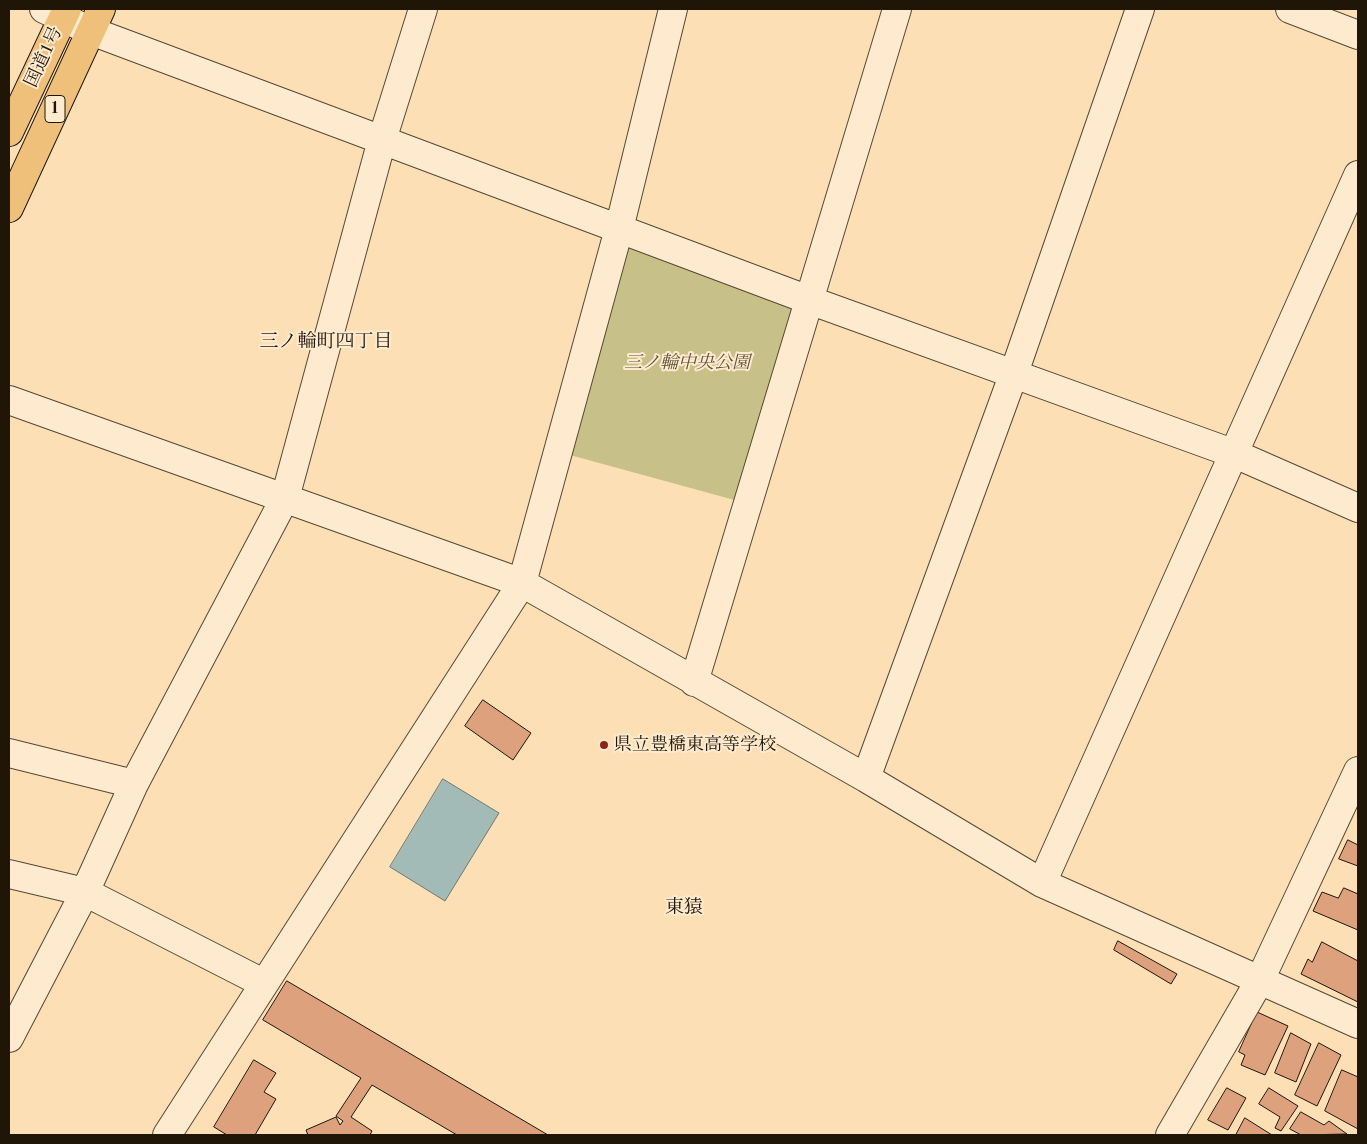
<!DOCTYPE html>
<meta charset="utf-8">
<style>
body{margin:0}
#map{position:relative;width:1367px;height:1144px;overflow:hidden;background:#fddfb5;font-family:"Old Standard TT",serif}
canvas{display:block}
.frame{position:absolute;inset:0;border:10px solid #1f1608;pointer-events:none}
</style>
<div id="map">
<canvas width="1367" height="1144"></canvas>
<div class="frame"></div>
</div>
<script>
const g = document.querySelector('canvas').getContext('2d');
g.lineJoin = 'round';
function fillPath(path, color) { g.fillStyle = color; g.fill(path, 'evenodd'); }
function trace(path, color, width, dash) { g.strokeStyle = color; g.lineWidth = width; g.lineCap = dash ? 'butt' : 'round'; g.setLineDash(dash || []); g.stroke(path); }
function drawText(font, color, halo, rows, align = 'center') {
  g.font = font + ' "Old Standard TT","Noto Serif JP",serif'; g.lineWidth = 4; g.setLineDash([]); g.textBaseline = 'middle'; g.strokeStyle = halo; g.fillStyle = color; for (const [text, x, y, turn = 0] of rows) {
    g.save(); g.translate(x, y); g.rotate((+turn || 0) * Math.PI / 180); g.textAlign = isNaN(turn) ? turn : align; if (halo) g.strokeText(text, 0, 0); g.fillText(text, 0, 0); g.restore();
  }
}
const green = new Path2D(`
 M 630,246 L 799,311 L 738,501 L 570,455 L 622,252 Z`);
const water = new Path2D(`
 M 443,779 L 499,813 L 445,901 L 390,867 Z`);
const building = new Path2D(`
 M 483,700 L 531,733 L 513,760 L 465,726 Z
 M 1348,840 L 1358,845 L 1358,866 L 1339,859 Z
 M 1344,888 L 1358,894 L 1358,930 L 1313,911 L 1322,892 L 1338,898 Z
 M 1118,941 L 1177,974 L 1171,984 L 1114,950 Z
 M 1322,942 L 1358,961 L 1358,1002 L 1301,974 L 1308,959 L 1312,962 Z
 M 287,981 L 548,1135 L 457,1135 L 372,1085 L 351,1117 L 372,1131 L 370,1135 L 308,1135 L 306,1130 L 336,1117 L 340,1125 L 343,1121 L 336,1116 L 361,1078 L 263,1020 Z
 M 1257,1012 L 1288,1026 L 1265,1075 L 1241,1065 L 1245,1055 L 1239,1052 Z
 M 1291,1033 L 1311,1044 L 1296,1082 L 1275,1073 Z
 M 1319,1043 L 1341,1055 L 1317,1106 L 1295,1095 Z
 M 254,1060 L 276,1073 L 264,1092 L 276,1099 L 255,1135 L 227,1135 L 214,1127 Z
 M 1342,1070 L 1358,1077 L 1358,1129 L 1325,1111 Z
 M 1227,1088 L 1246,1098 L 1228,1130 L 1208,1120 Z
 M 1269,1088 L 1298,1106 L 1281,1131 L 1275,1128 L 1280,1117 L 1259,1104 Z
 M 1301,1112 L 1324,1125 L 1329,1121 L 1347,1134 L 1301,1135 L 1290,1129 Z
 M 1245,1118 L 1272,1135 L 1236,1135 Z`);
const minor = new Path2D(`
 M 44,9 L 91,31 L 809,300 L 1235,454 L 1358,508
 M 1290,9 L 1358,35
 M 9,400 L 522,583 L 866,778 L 1042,883 L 1358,1024
 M 694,682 L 897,9
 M 9,753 L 134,784
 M 866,778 L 1014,373 L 1140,9
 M 9,874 L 85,892 L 263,983
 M 1042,883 L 1358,175
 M 9,1038 L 85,892 L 134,784 L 285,498 L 382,140 L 423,9
 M 167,1135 L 522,583 L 619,229 L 673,9
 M 1170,1135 L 1260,980 L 1358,771`);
const highway = new Path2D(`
 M 9,132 L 67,9
 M 9,208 L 101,9`);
const markers = [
 [604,745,5,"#8f2418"]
];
const shields = [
 [55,109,20]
];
const shieldNames = [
 ["1",55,109]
];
const streetNames = [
 ["国道1号",44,57,-65]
];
const parkNames = [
 ["三ノ輪中央公園",687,363]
];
const poiNames = [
 ["県立豊橋東高等学校",614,745]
];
const neighbourhoodNames = [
 ["三ノ輪町四丁目",326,342],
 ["東猿",684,908]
];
fillPath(green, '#c7c088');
fillPath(water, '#a2bbb6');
trace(water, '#6e7970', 1);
fillPath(building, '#dda17e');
trace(building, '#1f1608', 1);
trace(minor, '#564833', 30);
trace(highway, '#1f1608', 30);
trace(minor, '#feeacf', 28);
trace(highway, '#eec07a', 28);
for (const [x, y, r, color] of markers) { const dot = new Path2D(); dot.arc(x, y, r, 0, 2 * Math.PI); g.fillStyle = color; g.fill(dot); trace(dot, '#feeacf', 2); }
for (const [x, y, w] of shields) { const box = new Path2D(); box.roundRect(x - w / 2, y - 13.5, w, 27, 4); g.fillStyle = '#feeacf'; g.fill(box); trace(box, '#1f1608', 1); }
drawText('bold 16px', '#1f1608', null, shieldNames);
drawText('18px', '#1f1608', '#feeacf', streetNames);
drawText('italic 18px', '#5a5235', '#feeacf', parkNames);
drawText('18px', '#1f1608', '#feeacf', poiNames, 'left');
drawText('19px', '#1f1608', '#feeacf', neighbourhoodNames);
</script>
